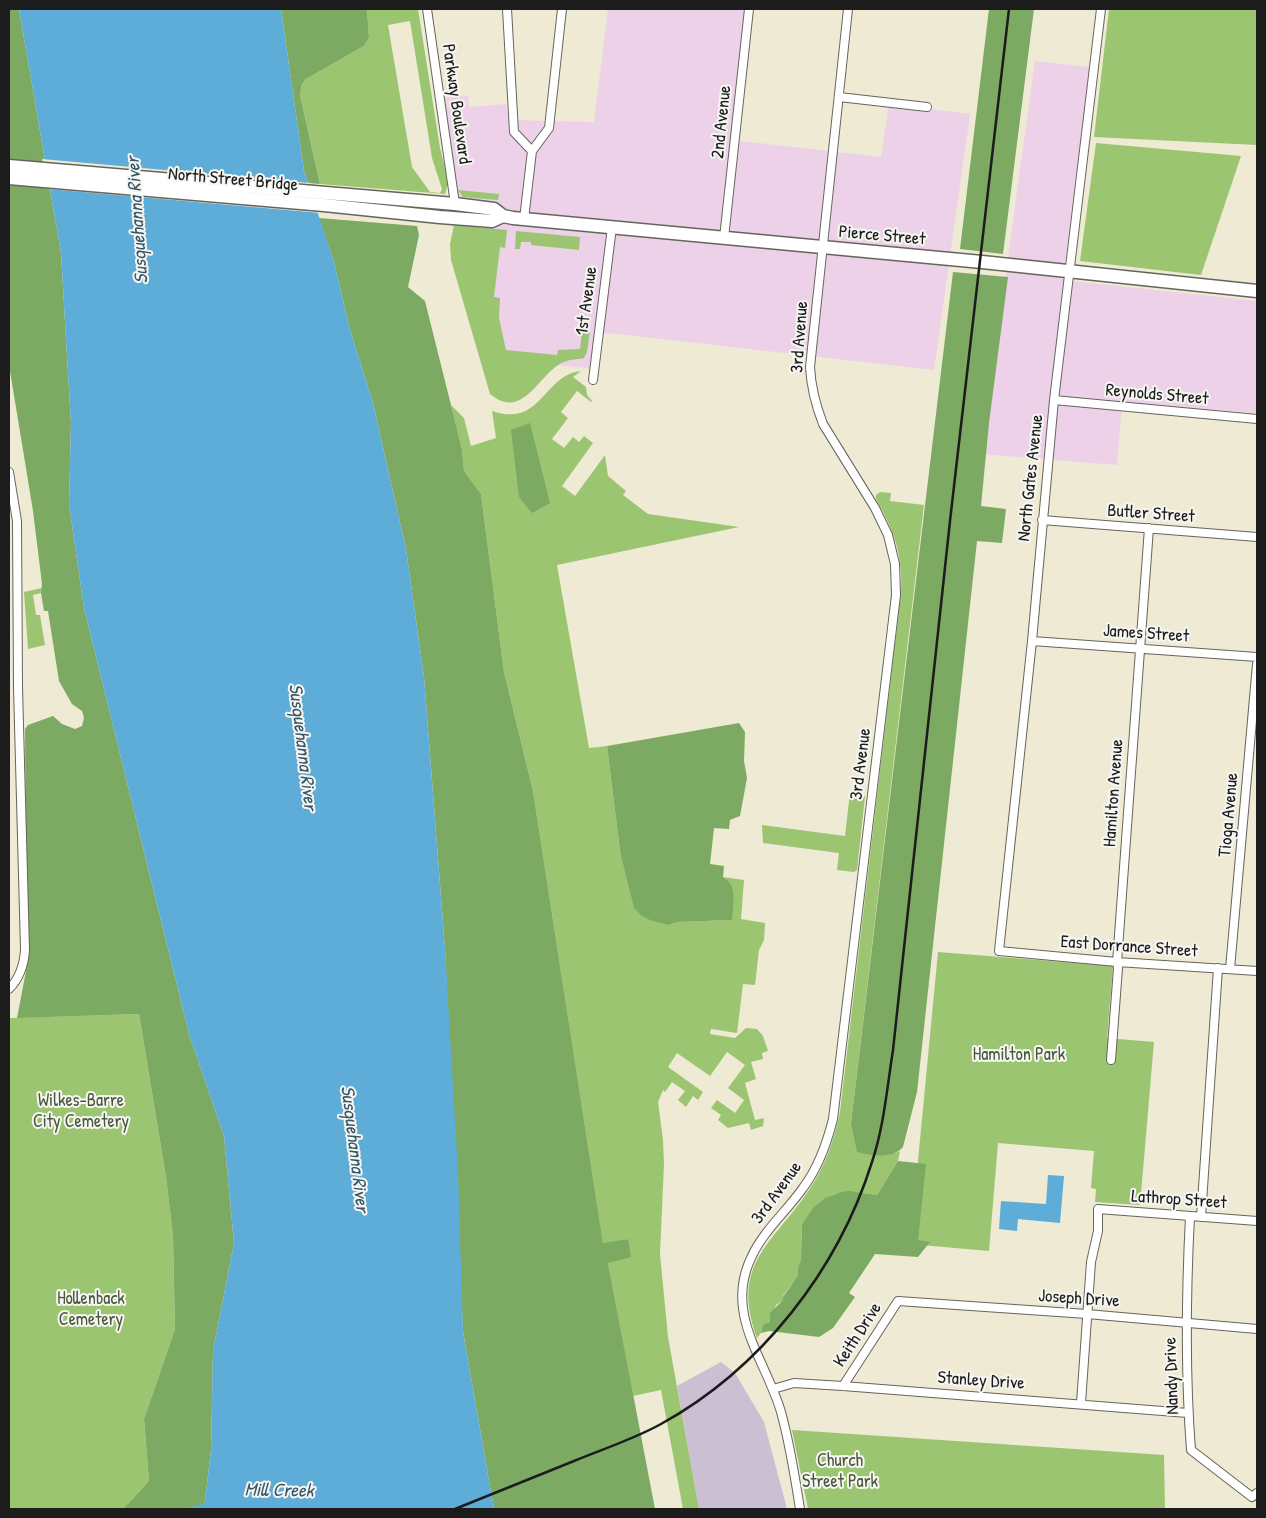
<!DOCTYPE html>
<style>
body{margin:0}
#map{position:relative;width:1266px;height:1518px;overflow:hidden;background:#eeead4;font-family:"Patrick Hand",sans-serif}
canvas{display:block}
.frame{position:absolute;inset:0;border:10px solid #1c1c1c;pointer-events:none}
</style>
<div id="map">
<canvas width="1266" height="1518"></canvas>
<div class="frame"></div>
</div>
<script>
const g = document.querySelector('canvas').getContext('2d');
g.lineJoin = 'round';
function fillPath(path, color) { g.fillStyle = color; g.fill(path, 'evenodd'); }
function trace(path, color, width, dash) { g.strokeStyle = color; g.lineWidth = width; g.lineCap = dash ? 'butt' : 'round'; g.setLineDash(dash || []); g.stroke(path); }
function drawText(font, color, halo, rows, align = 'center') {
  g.font = font + ' "Patrick Hand",sans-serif'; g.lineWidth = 4; g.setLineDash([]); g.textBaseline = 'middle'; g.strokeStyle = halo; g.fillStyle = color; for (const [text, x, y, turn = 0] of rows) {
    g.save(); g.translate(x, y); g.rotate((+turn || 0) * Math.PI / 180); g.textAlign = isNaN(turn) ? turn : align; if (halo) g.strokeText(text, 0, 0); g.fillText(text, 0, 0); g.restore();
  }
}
const built = new Path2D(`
 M 608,9 L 747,9 L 732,140 L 881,157 L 889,104 L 970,114 L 934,370 L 609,333 L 600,333 L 595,369 L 508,360 L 484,256 L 486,226 L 491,204 L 459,202 L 444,97 L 468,96 L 469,107 L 506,104 L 509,120 L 594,122 Z
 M 1035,61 L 1090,67 L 1063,280 L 1257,301 L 1257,413 L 1122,403 L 1117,465 L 981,454 Z`);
const industrial = new Path2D(`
 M 721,1362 L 735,1373 L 764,1422 L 787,1509 L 699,1509 L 677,1386 Z`);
const green = new Path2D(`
 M 367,9 L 418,9 L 440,148 L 446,172 L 448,183 L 445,194 L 320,184 L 300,95 L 302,84 L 306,79 L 364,46 L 369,38 ZM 410,21 L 432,158 L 442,189 L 440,193 L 430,192 L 412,167 L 388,25 Z
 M 1109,9 L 1257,9 L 1257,145 L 1094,137 Z
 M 1096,143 L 1241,156 L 1201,275 L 1080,261 Z
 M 458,190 L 499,194 L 498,200 L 463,197 Z
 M 454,225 L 507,230 L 505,248 L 500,247 L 494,297 L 500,298 L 499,318 L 506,350 L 557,355 L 558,350 L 580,349 L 582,330 L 590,331 L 587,352 L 584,358 C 575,360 566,359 558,365 C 537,379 521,420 490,394 L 451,260 L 450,244 Z
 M 516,231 L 580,237 L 579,250 L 531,245 L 531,242 L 521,242 L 520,249 L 515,249 Z
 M 581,371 L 573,377 L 586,387 L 587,395 L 592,401 L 591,402 L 577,391 L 561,412 L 568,418 L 552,439 L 564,448 L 573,437 L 579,442 L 584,436 L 593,443 L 562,486 L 575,496 L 605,455 L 608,476 L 626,491 L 623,495 L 648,514 L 739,527 L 557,565 L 589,748 L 607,746 L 620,851 L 669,925 L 678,922 L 731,920 C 733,905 739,885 723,877 L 744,880 L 741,919 L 765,923 L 764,940 L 759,950 L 755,985 L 743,984 L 737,1033 L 711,1029 L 710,1034 L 735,1038 L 746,1028 L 757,1029 L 763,1036 L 768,1051 L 762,1053 L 763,1059 L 751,1062 L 756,1079 L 745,1083 L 755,1120 L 764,1118 L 763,1126 L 751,1130 L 749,1123 L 728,1128 L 718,1120 L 721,1115 L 711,1108 L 717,1100 L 735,1113 L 744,1100 L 728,1088 L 745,1065 L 727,1052 L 710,1076 L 677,1053 L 668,1067 L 703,1092 L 698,1100 L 693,1096 L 686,1107 L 678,1100 L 685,1091 L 672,1082 L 665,1092 L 663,1090 L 658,1102 L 663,1140 L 664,1164 L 660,1254 L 668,1337 L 699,1509 L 683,1509 L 661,1390 L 633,1396 L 608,1263 L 628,1239 L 603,1244 L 533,791 L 504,672 L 481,494 L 464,471 L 462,449 L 451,405 L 464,418 L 471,446 L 496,438 L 492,411 C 542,428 543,375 581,371 Z
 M 880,492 L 891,493 L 890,501 L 924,505 L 851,1123 L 895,1153 L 900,1151 L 898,1161 L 877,1195 C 832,1188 832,1191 802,1224 L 801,1259 L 798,1268 L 798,1275 L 783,1296 L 782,1301 L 776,1305 L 770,1322 L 763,1324 L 761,1333 L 757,1338 C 730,1263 772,1245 809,1190 C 825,1167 834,1140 840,1112 L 901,592 C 903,555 894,530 876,499 L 876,495 Z
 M 42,588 L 41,593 L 33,595 L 36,615 L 40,615 L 45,645 L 28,649 L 24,592 Z
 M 850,792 L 862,793 L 865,797 L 857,870 L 854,872 L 837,870 L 839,853 L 763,843 L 762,825 L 845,836 Z
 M 938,952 L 1113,966 L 1107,1038 L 1154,1042 L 1140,1205 L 1095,1202 L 1096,1189 L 1091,1188 L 1094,1151 L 998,1143 L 989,1251 L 910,1244 Z
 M 139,1014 L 166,1177 L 173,1236 L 175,1329 L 144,1419 L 149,1481 L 123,1509 L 9,1509 L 9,1018 Z
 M 792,1430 L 1164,1455 L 1165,1509 L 808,1509 Z`);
const forest = new Path2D(`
 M 9,9 L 19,9 L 61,253 L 71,424 L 69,504 L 84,608 L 189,1034 L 224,1136 L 234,1243 L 213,1351 L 211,1450 L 204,1509 L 123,1509 L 149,1481 L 144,1419 L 175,1329 L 173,1236 L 166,1177 L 139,1014 L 17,1018 L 27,966 L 25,729 L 28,725 L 53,716 L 62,724 L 75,729 L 82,726 L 84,718 L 82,711 L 72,704 L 59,681 L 48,611 L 44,611 L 41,593 L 42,584 L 33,511 L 9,365 Z
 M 281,9 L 367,9 L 369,38 L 364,46 L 306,79 L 302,84 L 300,95 L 320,184 L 308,183 L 304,171 Z
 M 989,9 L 1034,9 L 1003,254 L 960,249 Z
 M 319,218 L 417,226 L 419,235 L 408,287 L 425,301 L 462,449 L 464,471 L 481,494 L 504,672 L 533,791 L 603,1243 L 628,1239 L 631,1257 L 608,1263 L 655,1509 L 494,1509 L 463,1332 L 445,949 L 424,677 L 406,549 L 373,403 L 350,330 L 334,262 Z
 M 953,272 L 1008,277 L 989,423 L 981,506 L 1006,509 L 1002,543 L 977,541 L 917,1092 L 903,1147 C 893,1159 870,1156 857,1152 L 851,1123 Z
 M 530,423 L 550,503 L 532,513 L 519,497 L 511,430 Z
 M 739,723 L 745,732 L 744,761 L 747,778 L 740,816 L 730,820 L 729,829 L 714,828 L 710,864 L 724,866 L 723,877 C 739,885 733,905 732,920 L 678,922 L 669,925 L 650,920 L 642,916 L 634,908 L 620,851 L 607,746 Z
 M 898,1161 L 926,1164 L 918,1240 L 930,1242 L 918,1257 L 875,1254 L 849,1293 L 855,1297 L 833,1328 L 819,1337 L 769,1331 L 761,1333 L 763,1324 L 770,1322 L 770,1313 L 782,1301 L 783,1297 L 798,1275 L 798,1268 L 801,1259 L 802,1224 L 814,1207 L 825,1198 L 841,1192 L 849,1191 L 877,1195 Z`);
const water = new Path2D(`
 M 19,9 L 281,9 L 304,171 L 334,262 L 350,330 L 373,403 L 406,549 L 424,677 L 445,949 L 458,1171 L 463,1332 L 494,1509 L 204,1509 L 211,1450 L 213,1351 L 234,1243 L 224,1136 L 189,1034 L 84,608 L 69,504 L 71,424 L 61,253 Z
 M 1048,1175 L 1064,1176 L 1060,1223 L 1018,1219 L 1017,1231 L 999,1229 L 1001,1201 L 1046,1204 Z`);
const pier = new Path2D(`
 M 42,159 L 310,183 L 321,213 L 48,189 Z`);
const stream = new Path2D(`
 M 185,1509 L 206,1505`);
const minor = new Path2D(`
 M 427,9 L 455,204
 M 507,9 L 514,132 L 532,151
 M 1101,9 L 1054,400 L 1032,641 L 999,951 L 1117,962 L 1257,971
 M 839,97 L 927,107
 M 532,151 L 549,128 L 562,9
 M 524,219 L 532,151
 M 724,238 L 749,9
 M 593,380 L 612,227
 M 1054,400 L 1257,419
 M 9,472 L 17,521 L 18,687 L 25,950 C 24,965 20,978 9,989
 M 1042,520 L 1257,537
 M 1032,641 L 1257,657
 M 1230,969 L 1257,664
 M 1111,1060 L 1118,968 L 1117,962 L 1149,528
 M 1190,1216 C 1186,1294 1185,1372 1191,1450 L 1252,1497 L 1257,1493
 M 1201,1217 L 1218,968
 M 843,1386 L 898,1301 L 1087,1314 L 1257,1329
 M 773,1389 L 794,1383 L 843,1386 L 1188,1413
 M 1081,1403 L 1091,1262 L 1098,1231 L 1098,1209 L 1257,1221
 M 800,1509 C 795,1477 790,1444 781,1412 C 766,1360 724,1315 751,1258 C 763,1231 786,1212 803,1188 C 818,1168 827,1143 833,1119 L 896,595 L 895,564 L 888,535 L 875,508 L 823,424 C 816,406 811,386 810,367 L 848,9`);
const primary = new Path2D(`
 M 9,166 L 455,204 L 494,209 L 503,216 L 513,218 L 982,262 L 1257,291
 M 9,178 L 324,205 L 440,217 L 492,221 L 503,216`);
const rail = new Path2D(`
 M 455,1509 C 495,1493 534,1477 574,1461 C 603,1449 634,1439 661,1424 C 761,1369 838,1270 872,1162 C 884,1126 887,1088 893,1050 L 950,521 L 1009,9`);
const streetNames = [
 ["Parkway Boulevard",456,104,82],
 ["2nd Avenue",722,122,-84],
 ["North Street Bridge",233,180,5],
 ["Pierce Street",882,236,5],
 ["1st Avenue",587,301,-82],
 ["3rd Avenue",800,337,-86],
 ["Reynolds Street",1157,395,5],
 ["North Gates Avenue",1031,478,-84],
 ["Butler Street",1151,514,4],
 ["James Street",1146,634,4],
 ["3rd Avenue",861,764,-83],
 ["Hamilton Avenue",1114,793,-86],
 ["Tioga Avenue",1229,815,-85],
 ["East Dorrance Street",1129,947,4],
 ["3rd Avenue",777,1193,-54],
 ["Lathrop Street",1179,1200,4],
 ["Joseph Drive",1079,1299,4],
 ["Keith Drive",858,1335,-57],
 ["Nandy Drive",1172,1376,-92],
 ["Stanley Drive",981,1381,4]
];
const parkNames = [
 ["Hamilton Park",1019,1055],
 ["Wilkes-Barre",81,1101],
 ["City Cemetery",81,1122],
 ["Hollenback",91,1299],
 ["Cemetery",91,1320],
 ["Church",840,1461],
 ["Street Park",840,1482]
];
const waterNames = [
 ["Susquehanna River",138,220,-94],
 ["Susquehanna River",302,747,83],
 ["Susquehanna River",354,1149,83],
 ["Mill Creek",279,1491,1]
];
fillPath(built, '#ecd1e9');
fillPath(industrial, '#cbbfd4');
fillPath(green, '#9cc571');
fillPath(forest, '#7daa63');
fillPath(water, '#5eacd8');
fillPath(pier, '#eeead4');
trace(stream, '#5eacd8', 2.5);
trace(minor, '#66645c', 10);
trace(primary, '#66645c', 15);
trace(minor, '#fff', 8);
trace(primary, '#fff', 12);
trace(rail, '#1c1c1c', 2.5);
drawText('18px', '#1c1c1c', '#f6f6f2', streetNames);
drawText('18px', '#49573a', '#f6f6f2', parkNames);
drawText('italic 19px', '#365667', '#f6f6f2', waterNames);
</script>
